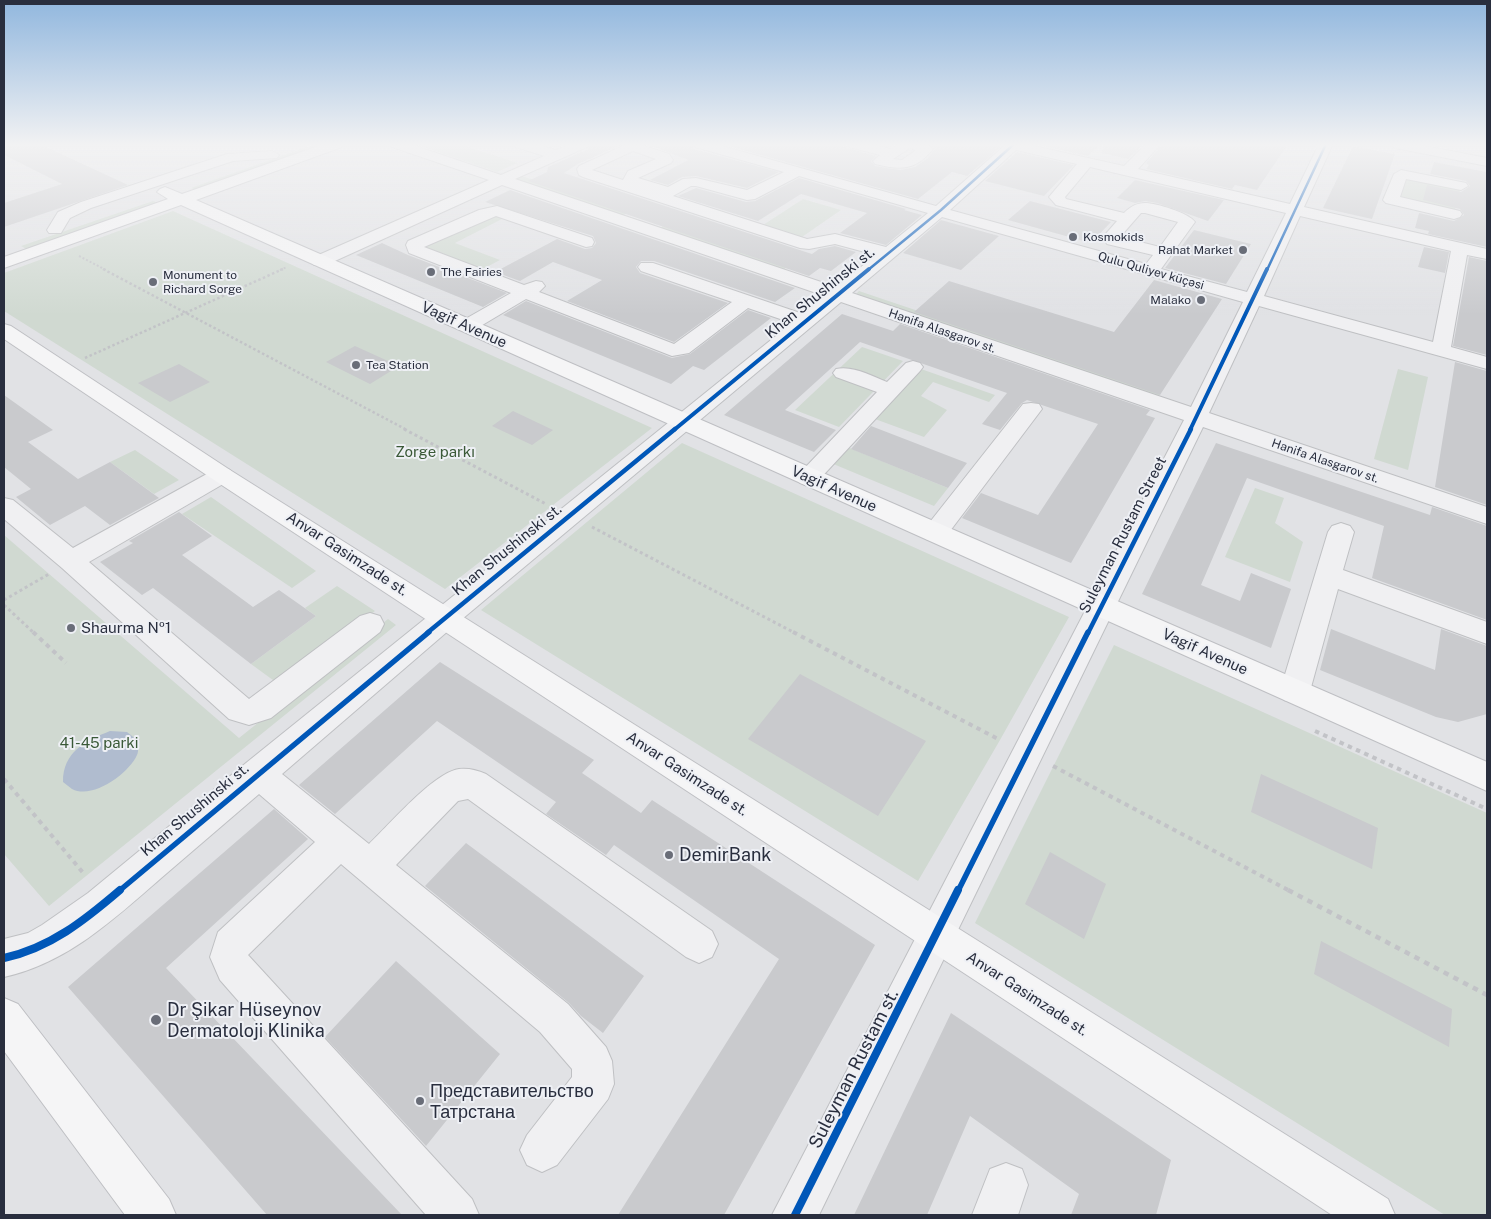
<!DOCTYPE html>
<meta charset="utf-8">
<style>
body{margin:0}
#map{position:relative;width:1491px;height:1219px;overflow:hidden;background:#e1e2e5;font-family:"Public Sans",sans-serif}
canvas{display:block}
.frame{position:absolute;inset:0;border:5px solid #292e3e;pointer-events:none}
</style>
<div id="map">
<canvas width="1491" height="1219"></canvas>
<div class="frame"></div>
</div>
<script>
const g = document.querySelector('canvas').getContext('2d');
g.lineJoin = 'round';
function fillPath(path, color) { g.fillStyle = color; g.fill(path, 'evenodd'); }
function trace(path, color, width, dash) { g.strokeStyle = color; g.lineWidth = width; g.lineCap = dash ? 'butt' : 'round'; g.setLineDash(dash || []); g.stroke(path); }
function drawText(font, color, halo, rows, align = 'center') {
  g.font = font + ' "Public Sans",sans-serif'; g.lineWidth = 4; g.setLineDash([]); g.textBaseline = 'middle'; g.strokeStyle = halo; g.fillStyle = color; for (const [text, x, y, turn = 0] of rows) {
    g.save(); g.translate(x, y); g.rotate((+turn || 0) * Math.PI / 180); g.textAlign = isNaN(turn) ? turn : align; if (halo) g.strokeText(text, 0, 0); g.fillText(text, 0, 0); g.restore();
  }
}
const green = new Path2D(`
 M 315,144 L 326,144 L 197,190 L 191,188 Z
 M 415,144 L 460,144 L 518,163 L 497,172 Z
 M 1401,174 L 1461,186 L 1454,214 L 1391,200 Z
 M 522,176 L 631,211 L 622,216 L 513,180 Z
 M 803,199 L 841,210 L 802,237 L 763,225 Z
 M 153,201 L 159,203 L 28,250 L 21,246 Z
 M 173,211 L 652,428 L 445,589 L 4,311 L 4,273 Z
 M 492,214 L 504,218 L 455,243 L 500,260 L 483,269 L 425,247 Z
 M 663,226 L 787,267 L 783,270 L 659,229 Z
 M 859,291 L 1161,393 L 1158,396 L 856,294 Z
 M 862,347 L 903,361 L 839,427 L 795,410 Z
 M 921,369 L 995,395 L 989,402 L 933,382 L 921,396 L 947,410 L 924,437 L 875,419 Z
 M 1398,369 L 1428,377 L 1408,470 L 1374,459 Z
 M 682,443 L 1069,617 L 1000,740 L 918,881 L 481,610 Z
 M 847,447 L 948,488 L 934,506 L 831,463 Z
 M 135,450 L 179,480 L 154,494 L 110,462 Z
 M 1255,488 L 1284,498 L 1275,523 L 1303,542 L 1290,582 L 1225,557 Z
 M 211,497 L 316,571 L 292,588 L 182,514 Z
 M 4,535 L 239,738 L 388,619 L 396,625 L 49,906 L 4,854 Z
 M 337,586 L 375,611 L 277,683 L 251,664 L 316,616 L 305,608 Z
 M 1114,645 L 1487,813 L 1487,1215 L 1445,1215 L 975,923 Z`);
const water = new Path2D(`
 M 110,731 L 127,732 L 137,740 C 138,745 139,751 137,755 C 129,773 93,800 72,789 C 69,787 66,784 63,782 C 63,752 85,741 110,731 Z`);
const building = new Path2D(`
 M 4,144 L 40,144 L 128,185 L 4,227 L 4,203 L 62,184 L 4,155 Z
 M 591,144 L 623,144 L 578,164 L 564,173 L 812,254 L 819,249 L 835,246 L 856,252 L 831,271 L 820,268 L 809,276 L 528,181 L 547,172 L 548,167 L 588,149 Z
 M 654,144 L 691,144 L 694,149 L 779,172 L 747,188 L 696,176 L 682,177 L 668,185 L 650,180 L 688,160 L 654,147 Z
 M 721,144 L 834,144 L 876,156 L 871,161 L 875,166 L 900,170 L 915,167 L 928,158 L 935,149 L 929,144 L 999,144 L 1001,147 L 967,176 L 952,172 L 918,199 Z
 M 1033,144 L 1101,144 L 1088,156 Z
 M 1103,144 L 1144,144 L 1128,159 L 1102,153 Z
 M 1163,144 L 1288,144 L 1257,190 L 1235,185 L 1232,189 L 1146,169 L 1149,165 L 1146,163 Z
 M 1353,146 L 1395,154 L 1372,219 L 1323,208 Z
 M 1017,152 L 1074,165 L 1044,196 L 985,181 Z
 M 1434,162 L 1487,172 L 1487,247 L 1428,234 L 1429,231 L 1415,228 L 1419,213 L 1454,221 L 1464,215 L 1460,209 L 1423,200 L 1427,185 L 1461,192 L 1470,186 L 1466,181 L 1430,174 Z
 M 799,178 L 906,209 L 904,210 L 922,215 L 886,245 L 840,233 L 867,213 L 801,194 L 758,221 L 678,196 L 696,188 L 746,202 L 755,201 Z
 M 1135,180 L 1224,200 L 1208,221 L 1157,203 L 1145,201 L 1135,203 L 1117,198 Z
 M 510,190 L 795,288 L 775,302 L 654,261 L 641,261 L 636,267 L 640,273 L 728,303 L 674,342 L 567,301 L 602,280 L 553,262 L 520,281 L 495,272 L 557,239 L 585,249 L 592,248 L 596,243 L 593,236 L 485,202 Z
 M 1030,201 L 1111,222 L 1091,243 L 1008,220 Z
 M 941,220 L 999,236 L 961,270 L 903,253 Z
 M 1194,230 L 1251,244 L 1226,284 L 1165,268 Z
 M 382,243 L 408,255 L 507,293 L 483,307 L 356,255 Z
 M 1424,247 L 1449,252 L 1445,273 L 1418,267 Z
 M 1469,257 L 1487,261 L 1487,355 L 1453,346 Z
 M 1154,280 L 1222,299 L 1160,395 L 914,312 L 949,281 L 1114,332 Z
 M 526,301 L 672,358 L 690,354 L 748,310 L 771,318 L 704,370 L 693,366 L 671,384 L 503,315 Z
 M 842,314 L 893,331 L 900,324 L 1150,410 L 1146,415 L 1155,418 L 1071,563 L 962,518 L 981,493 L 1038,515 L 1098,424 L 1027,400 L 1022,403 L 1000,430 L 982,424 L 1007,393 L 860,342 L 785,410 L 836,430 L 814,452 L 724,415 Z
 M 355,346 L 399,366 L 370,384 L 326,362 Z
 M 1455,362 L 1487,371 L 1487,505 L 1435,487 Z
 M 179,364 L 210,382 L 170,402 L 138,383 Z
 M 4,395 L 53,430 L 28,442 L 78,479 L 110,462 L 159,498 L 110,525 L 85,506 L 50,525 L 16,497 L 31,489 L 4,467 Z
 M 513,411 L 553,430 L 532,445 L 492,426 Z
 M 871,426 L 967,463 L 948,488 L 851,449 Z
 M 1216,443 L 1430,515 L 1432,507 L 1487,526 L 1487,620 L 1372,578 L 1384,526 L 1247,478 L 1201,585 L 1240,601 L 1251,573 L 1291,589 L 1271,648 L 1142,594 Z
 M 179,512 L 212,536 L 182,555 L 253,607 L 279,590 L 316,616 L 251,664 L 153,588 L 142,595 L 100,562 L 133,543 L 129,541 Z
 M 1331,629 L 1435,670 L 1441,629 L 1487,646 L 1487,714 L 1458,722 L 1436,717 L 1320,670 Z
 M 440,662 L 594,760 L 582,773 L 641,813 L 652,800 L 875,945 L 724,1215 L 618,1215 L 779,959 L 614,845 L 606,855 L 546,814 L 556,802 L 437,721 L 335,814 L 299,785 Z
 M 800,674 L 926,741 L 878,816 L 748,739 Z
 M 1261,774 L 1378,828 L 1372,869 L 1251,812 Z
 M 274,809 L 308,839 L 166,968 L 402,1215 L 267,1215 L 68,987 Z
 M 466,843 L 644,976 L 603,1033 L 581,1016 L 569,1003 L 425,886 Z
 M 1050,852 L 1106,884 L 1084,939 L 1025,904 Z
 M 1321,941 L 1452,1009 L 1449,1047 L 1314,974 Z
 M 396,961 L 500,1054 L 426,1146 L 325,1037 Z
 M 951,1013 L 1171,1160 L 1156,1215 L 1071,1215 L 1079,1194 L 970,1116 L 927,1215 L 854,1215 Z`);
const pathFar4 = new Path2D(`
 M 79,256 L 106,270
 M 280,270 L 287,267`);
const pathFar3 = new Path2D(`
 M 103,269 L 407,430
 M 85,358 L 283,269`);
const pathFar2 = new Path2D(`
 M 404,429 L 546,504
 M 592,527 L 795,633
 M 4,600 L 49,574
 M 4,605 L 34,633`);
const pathFar1 = new Path2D(`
 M 33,632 L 66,663
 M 793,632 L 1000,740
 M 1315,731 L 1487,809
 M 1053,766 L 1290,891
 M 4,779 L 85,875`);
const path = new Path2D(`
 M 1288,890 L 1487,995`);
const minor = new Path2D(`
 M 390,144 L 410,144 L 501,175 L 544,156 L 516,147 L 514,144 L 535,144 L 556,150 L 571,144 L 589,144 L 587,147 L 515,179 L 836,287 L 876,255 L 835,244 L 809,249 L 800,248 L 583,177 L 579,175 L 577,169 L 579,166 L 627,144 L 638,144 L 669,154 L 673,160 L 671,163 L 638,178 L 668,187 L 683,179 L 696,178 L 747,190 L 784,172 L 695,147 L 693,144 L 715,144 L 936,206 L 1003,147 L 1001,144 L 1025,144 L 1124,166 L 1146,144 L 1161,144 L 1138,169 L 1290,204 L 1319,144 L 1333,144 L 1304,207 L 1487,249 L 1487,259 L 1467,255 L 1451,347 L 1487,357 L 1487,369 L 1259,306 L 1209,413 L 1487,507 L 1487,524 L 1203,427 L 819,1215 L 772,1215 L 1184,420 L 841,302 L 455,625 L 282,774 L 369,844 C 389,825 433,773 459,769 C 468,768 477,770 486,774 L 712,931 L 718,944 L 712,957 L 699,963 L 686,957 L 468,799 L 458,801 L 396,865 L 568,1004 L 606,1047 L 612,1061 L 614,1084 L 608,1099 L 557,1165 L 542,1172 L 527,1165 L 520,1150 L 527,1135 L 572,1077 L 572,1069 L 540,1032 L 341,864 L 248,955 L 472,1199 L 479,1215 L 426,1215 L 220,980 L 210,957 L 218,932 L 315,842 L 259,794 C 226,822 193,851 160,879 C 113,920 67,963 4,977 L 4,939 L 28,933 L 42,925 L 88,893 L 246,763 L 792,323 L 748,308 L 689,353 L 672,356 L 526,299 L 474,330 L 460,330 L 457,326 L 460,322 L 511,293 L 409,253 L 406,245 L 408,241 L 479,210 L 497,206 L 592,238 L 594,242 L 592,246 L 586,247 L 496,216 L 424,247 L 524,285 L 536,281 L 542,282 L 545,286 L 539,292 L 674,344 L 732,302 L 641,271 L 638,267 L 641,263 L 653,263 L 803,314 L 825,296 L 502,185 L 326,265 L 314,265 L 311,261 L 314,257 L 489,180 L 392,147 ZM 1016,150 L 1077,164 L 1049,197 L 1056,205 L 1117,221 L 1103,237 L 1107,244 L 1153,255 L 1146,264 L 950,210 ZM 633,151 L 656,159 L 628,171 L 623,180 L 592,170 ZM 1090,167 L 1286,213 L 1247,292 L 1161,269 L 1195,222 C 1189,213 1156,203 1145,203 C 1136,203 1130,207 1124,213 L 1066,199 L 1065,197 ZM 799,176 L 928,213 L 886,247 L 835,234 L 807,239 L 673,196 L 691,186 L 696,186 L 747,200 L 755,199 ZM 1141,213 L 1145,213 L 1178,222 L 1160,247 L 1120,237 ZM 1300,216 L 1451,251 L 1433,342 L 1264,296 ZM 942,217 L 1243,302 L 1191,407 L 852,293 Z
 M 847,144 L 870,144 L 890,149 C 900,143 924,139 933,149 C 916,171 900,170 875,164 L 873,161 L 880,155 L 849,147 ZM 910,148 L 916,150 L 902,160 L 893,159 Z
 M 1388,144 L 1415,144 L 1487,158 L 1487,166 L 1395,148 Z
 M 272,151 L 279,155 L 277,158 L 233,161 L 91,208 L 70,218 L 61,233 L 49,233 L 47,230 L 58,212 L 81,202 L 227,154 Z
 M 1401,170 L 1466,183 L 1468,186 L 1461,190 L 1406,179 L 1400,197 L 1460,211 L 1462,214 L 1460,217 L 1454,219 L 1386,203 L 1383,200 L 1394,174 Z
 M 913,361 L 920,363 L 923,367 L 920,371 L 816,483 L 808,486 L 800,483 L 796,478 L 800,473 L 877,392 L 836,377 L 833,373 L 836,369 C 852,365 872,376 887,382 L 906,363 Z
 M 1031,403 L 1039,404 L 1042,409 L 944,539 L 935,542 L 926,539 L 922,533 L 926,527 L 1023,404 Z
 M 222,467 L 230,470 L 234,475 L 230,480 L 89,562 L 249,699 L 360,616 L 370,613 L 380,616 L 384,624 L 380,632 L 271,718 L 249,725 L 229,719 L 62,568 L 4,519 L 4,498 L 13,500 L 73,548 L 214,470 Z
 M 1341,523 L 1350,526 L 1354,532 L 1343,570 L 1487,622 L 1487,644 L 1338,589 L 1310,691 L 1306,700 L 1295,703 L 1284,700 L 1280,691 L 1328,532 L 1332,526 Z
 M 1006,1163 L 1022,1169 L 1028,1185 L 1018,1215 L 972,1215 L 990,1169 Z`);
const major = new Path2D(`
 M 324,144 L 344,144 L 342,147 L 196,200 L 1487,762 L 1487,791 L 181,205 L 4,268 L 4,257 L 168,199 L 157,192 L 160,189 L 165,187 L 182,194 Z
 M 4,324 L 11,326 L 230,470 L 1388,1199 L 1395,1215 L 1332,1215 L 214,480 L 4,339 Z
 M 4,998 L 18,1004 L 169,1199 L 176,1215 L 125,1215 L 4,1051 Z`);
const cyclewayFar4 = new Path2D(`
 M 868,270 L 941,210 L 1014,144
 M 1267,270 L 1326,144`);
const cyclewayFar3 = new Path2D(`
 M 674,430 L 869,269
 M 1190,430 L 1267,269`);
const cyclewayFar2 = new Path2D(`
 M 427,633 L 675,429
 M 1088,633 L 1191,429`);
const cyclewayFar1 = new Path2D(`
 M 119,891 L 429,632
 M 958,891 L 1088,632`);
const cycleway = new Path2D(`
 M 4,958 C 50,948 85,920 120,890
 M 795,1215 L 958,890`);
const markers = [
 [1073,237,5,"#696d78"],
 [1243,250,5,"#696d78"],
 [431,272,5,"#696d78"],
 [153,282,5,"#696d78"],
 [1201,300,5,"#696d78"],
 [356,365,5,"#696d78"],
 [71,628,5,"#696d78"],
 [669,855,5,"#696d78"],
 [156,1020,6,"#696d78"],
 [420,1101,5,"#696d78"]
];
const farPoinames = [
 ["Kosmokids",1083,237],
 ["Rahat Market",1233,250,"right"],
 ["The Fairies",441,272],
 ["Monument to",163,275],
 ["Richard Sorge",163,289],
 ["Malako",1191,300,"right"],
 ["Tea Station",366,365]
];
const farStreetnames = [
 ["Qulu Quliyev küçəsi",1151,271,16],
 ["Hanifa Alasgarov st.",942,331,19],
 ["Hanifa Alasgarov st.",1325,461,19]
];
const streetNames = [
 ["Khan Shushinski st.",820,293,-39],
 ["Vagif Avenue",464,325,24],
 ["Vagif Avenue",834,489,24],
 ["Suleyman Rustam Street",1123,535,-63],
 ["Khan Shushinski st.",507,550,-39],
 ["Anvar Gasimzade st.",347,554,33],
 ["Vagif Avenue",1205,652,24],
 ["Anvar Gasimzade st.",687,774,33],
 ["Khan Shushinski st.",195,810,-40],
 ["Anvar Gasimzade st.",1027,994,33]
];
const parkNames = [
 ["Zorge parkı",435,452],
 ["41-45 parki",99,743]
];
const poiNames = [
 ["Shaurma №1",81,628]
];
const nearPoinames = [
 ["DemirBank",679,855],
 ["Dr Şikar Hüseynov",167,1010],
 ["Dermatoloji Klinika",167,1031],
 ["Представительство",430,1091],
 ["Татрстана",430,1112]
];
const nearStreetnames = [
 ["Suleyman Rustam st.",854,1069,-63]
];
fillPath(green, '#d0d9d1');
fillPath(water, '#b0bccf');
fillPath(building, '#c9cacd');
trace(minor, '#bfc0c3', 2);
trace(major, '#bebfc3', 2);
trace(pathFar4, '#c2c3c7', 2, [2, 2]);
trace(pathFar3, '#c2c3c7', 2.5, [2.5, 2.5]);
trace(pathFar2, '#c2c3c7', 3, [3, 3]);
trace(pathFar1, '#c2c3c7', 4, [4.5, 4.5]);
trace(path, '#c2c3c7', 4.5, [5.5, 5.5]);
fillPath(minor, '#f0f0f2');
fillPath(major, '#f5f5f6');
trace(cyclewayFar4, '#0057b8', 2.5);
trace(cyclewayFar3, '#0057b8', 4);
trace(cyclewayFar2, '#0057b8', 4.5);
trace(cyclewayFar1, '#0057b8', 5.5);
trace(cycleway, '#0057b8', 8);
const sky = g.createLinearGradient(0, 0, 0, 315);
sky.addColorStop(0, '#91b7de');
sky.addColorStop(0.46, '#f2f2f3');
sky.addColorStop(1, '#f2f2f300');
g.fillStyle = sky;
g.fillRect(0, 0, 1491, 315);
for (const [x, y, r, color] of markers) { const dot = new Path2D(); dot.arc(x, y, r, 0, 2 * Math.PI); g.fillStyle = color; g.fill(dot); trace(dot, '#eef0f5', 2); }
drawText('12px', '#292e3e', '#eef0f5', farPoinames, 'left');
drawText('12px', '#292e3e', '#eef0f5', farStreetnames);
drawText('15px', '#292e3e', '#eef0f5', streetNames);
drawText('15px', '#3a5937', '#eef0f5', parkNames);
drawText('15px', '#292e3e', '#eef0f5', poiNames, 'left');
drawText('18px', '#292e3e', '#eef0f5', nearPoinames, 'left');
drawText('18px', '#292e3e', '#eef0f5', nearStreetnames);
</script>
